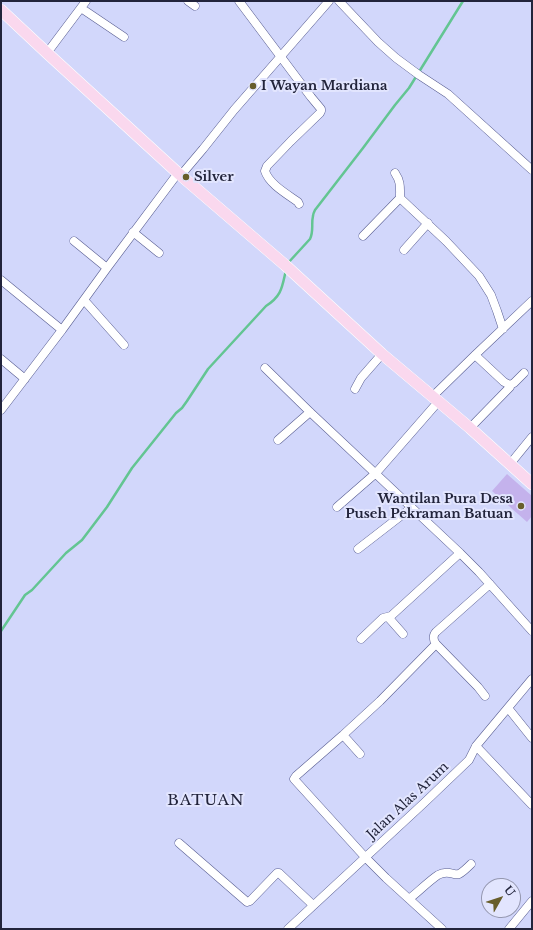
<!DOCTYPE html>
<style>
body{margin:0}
#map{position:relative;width:533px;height:930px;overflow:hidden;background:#d2d7fb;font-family:"Libre Baskerville",serif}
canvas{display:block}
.frame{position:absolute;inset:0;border:2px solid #22243b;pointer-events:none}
.north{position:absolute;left:481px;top:878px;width:40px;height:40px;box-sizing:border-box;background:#e2e5fe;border:1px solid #9598b0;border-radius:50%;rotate:51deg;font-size:11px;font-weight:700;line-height:16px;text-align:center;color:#22243b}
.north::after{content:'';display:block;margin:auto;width:14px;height:18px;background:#685e2b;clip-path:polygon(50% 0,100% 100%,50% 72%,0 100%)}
</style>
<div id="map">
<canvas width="533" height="930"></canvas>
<div class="frame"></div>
<div class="north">U</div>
</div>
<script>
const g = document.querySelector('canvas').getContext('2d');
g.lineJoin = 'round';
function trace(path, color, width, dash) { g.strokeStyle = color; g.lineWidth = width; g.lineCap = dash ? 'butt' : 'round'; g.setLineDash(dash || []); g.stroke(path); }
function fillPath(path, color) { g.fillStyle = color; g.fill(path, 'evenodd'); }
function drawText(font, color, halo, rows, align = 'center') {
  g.font = font + ' "Libre Baskerville",serif'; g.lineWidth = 4; g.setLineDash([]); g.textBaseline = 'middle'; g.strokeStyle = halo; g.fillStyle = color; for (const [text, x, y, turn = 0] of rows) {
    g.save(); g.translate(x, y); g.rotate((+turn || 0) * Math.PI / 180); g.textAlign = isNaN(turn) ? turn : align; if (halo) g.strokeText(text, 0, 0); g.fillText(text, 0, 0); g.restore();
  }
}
const stream = new Path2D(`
 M 288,263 L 310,239 C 314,231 311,224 313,216 C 313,214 314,212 315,210 L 363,148 L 395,105 L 409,88 L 463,1
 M 1,631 L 25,595 L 32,590 L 66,553 L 82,540 L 107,507 L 132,468 L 176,413 L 182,408 L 187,401 L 208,369 L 266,306 C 282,296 282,287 286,270`);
const building = new Path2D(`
 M 507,474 L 532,496 L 532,516 L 527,522 L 492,491 Z`);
const minor = new Path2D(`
 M 188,1 L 195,6
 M 239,1 L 311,97 L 321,109 L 321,111 L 320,113 L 291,141 L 267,166 L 265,171 C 269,184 287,194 298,202 L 299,204
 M 339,1 L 378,42 L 396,58 L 419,75 L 448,94 L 532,170
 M 81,8 L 124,37
 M 47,53 L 86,1
 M 181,175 L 203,149 L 234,110 L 329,1
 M 400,198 L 446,241 L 479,276 L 491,295 L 497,311 L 503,329
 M 133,232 L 159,253
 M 363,236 L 400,198 C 400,187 401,182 395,173
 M 74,241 L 107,268
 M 404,250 L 428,223
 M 1,280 L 62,330
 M 84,300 L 124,345
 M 475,355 L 504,382 L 510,385 L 514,383 L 524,373
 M 1,359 L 25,379
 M 265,368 L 310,412 L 460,553 L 479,572 L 532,631
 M 355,389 L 361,378 L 382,354
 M 433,396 L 475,355 L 532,301
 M 1,410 L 62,330 L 107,268 L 178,173
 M 470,428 L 510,387 L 510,385
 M 278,440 L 310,412
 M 510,464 L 532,437
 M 337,507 L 376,473 L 438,402
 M 358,549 L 411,508
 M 388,617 L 403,634
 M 361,639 L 383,618 L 391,616 L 460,553
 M 436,644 L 380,701 L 343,735 L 296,776 L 294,779 L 365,857 L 386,878 L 442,929
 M 485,696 L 478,687 L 436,644 C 433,640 433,635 436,632 L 490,584
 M 508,708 L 532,738
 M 343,735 L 360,754
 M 476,746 L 532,805
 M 179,843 L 247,902 L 250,901 L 277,873 L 279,873 L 313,905
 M 409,899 C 418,892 429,881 438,875 C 448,869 454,876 459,874 C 463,872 468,867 471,864
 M 288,929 L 424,803 L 469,760 L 476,746 L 532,679
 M 509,929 L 532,901`);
const major = new Path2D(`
 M 1,10 L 47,53 L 178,173 L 285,265 L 382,354 L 470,428 L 532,484`);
const markers = [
 [253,86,4,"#685e2b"],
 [186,177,4,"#685e2b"],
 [521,506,4,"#685e2b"]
];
const poiNames = [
 ["I Wayan Mardiana",261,86],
 ["Silver",194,177],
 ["Wantilan Pura Desa",513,499,"right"],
 ["Puseh Pekraman Batuan",513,514,"right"]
];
const streetNames = [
 ["Jalan Alas Arum",408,801,-43]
];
const quarterNames = [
 ["BATUAN",206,801]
];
trace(stream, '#63c592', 2.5);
fillPath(building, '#c4b2ec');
trace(minor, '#585d91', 9);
trace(major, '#fff', 12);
trace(minor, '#fff', 8);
trace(major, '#fad8ee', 11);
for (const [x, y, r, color] of markers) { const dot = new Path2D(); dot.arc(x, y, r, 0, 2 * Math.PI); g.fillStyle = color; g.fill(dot); trace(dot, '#e2e5fe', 1.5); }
drawText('bold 13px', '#22243b', '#e2e5fe', poiNames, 'left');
drawText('13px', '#22243b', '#e2e5fe', streetNames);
g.letterSpacing = '1px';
drawText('15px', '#22243b', '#e2e5fe', quarterNames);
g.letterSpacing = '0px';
</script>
